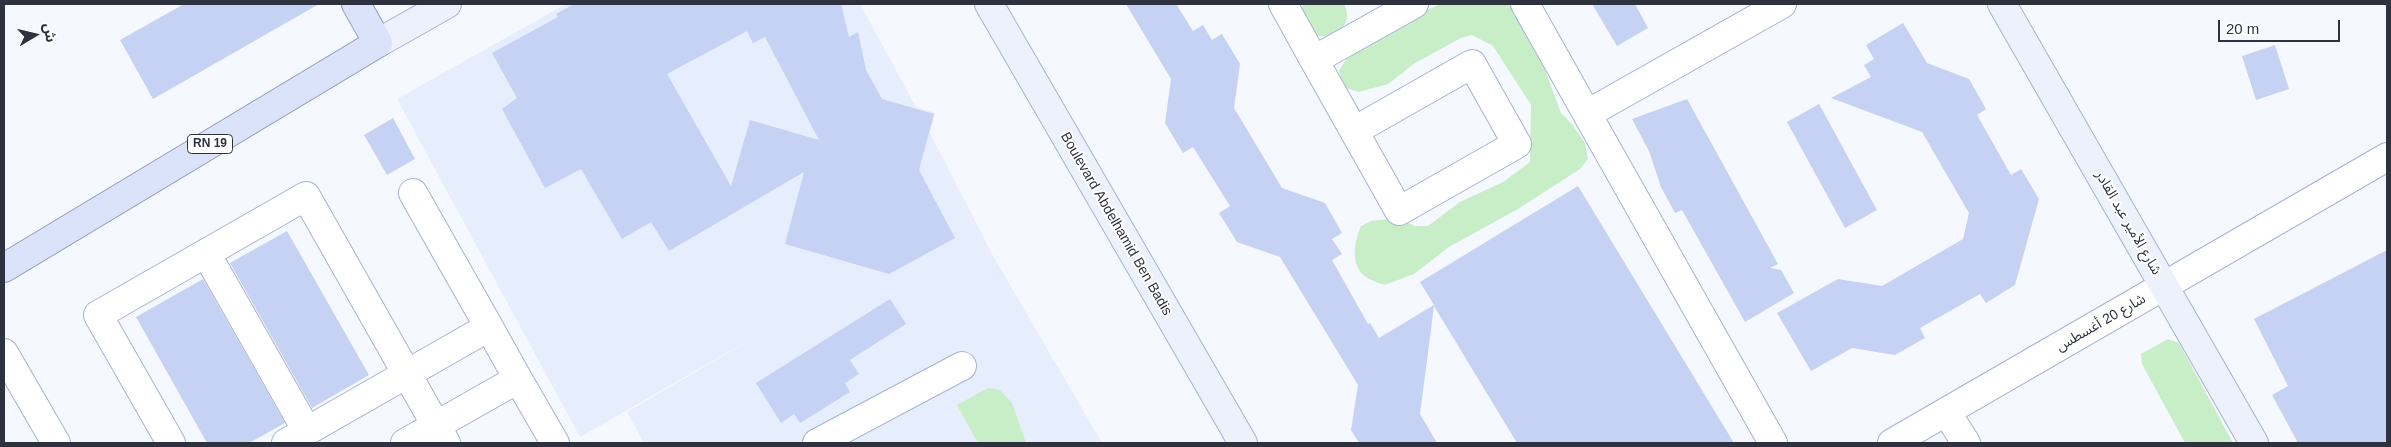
<!DOCTYPE html>
<meta charset="utf-8">
<style>
body{margin:0}
#map{position:relative;width:2391px;height:447px;overflow:hidden;background:#f5f8ff;font-family:Helvetica,"Noto Sans Arabic",sans-serif}
canvas{display:block}
.frame{position:absolute;inset:0;border:5px solid #2e323f;pointer-events:none}
.north{position:absolute;left:10px;top:10px;width:50px;height:50px;-webkit-text-stroke:4px #fff;paint-order:stroke;rotate:81deg;font-size:14px;font-weight:700;line-height:20px;text-align:center;color:#2e323f}
.north::after{content:'';display:block;margin:auto;width:18px;height:22px;background:#2e323f;clip-path:polygon(50% 0,100% 100%,50% 72%,0 100%)}
.scale{position:absolute;left:2218px;top:20px;width:122px;height:22px;box-sizing:border-box;border:2px solid #2e323f;border-top:0;padding-left:6px;font-size:15px;line-height:18px;white-space:nowrap;color:#2e323f;-webkit-text-stroke:4px #fff;paint-order:stroke}
</style>
<div id="map">
<canvas width="2391" height="447"></canvas>
<div class="frame"></div>
<div class="north">ش</div>
<div class="scale">20 m</div>
</div>
<script>
const g = document.querySelector('canvas').getContext('2d');
g.lineJoin = 'round';
function fillPath(path, color) { g.fillStyle = color; g.fill(path, 'evenodd'); }
function trace(path, color, width, dash) { g.strokeStyle = color; g.lineWidth = width; g.lineCap = dash ? 'butt' : 'round'; g.setLineDash(dash || []); g.stroke(path); }
function drawText(font, color, halo, rows, align = 'center') {
  g.font = font + ' Helvetica,"Noto Sans Arabic",sans-serif'; g.lineWidth = 4; g.setLineDash([]); g.textBaseline = 'middle'; g.strokeStyle = halo; g.fillStyle = color; for (const [text, x, y, turn = 0] of rows) {
    g.save(); g.translate(x, y); g.rotate((+turn || 0) * Math.PI / 180); g.textAlign = isNaN(turn) ? turn : align; if (halo) g.strokeText(text, 0, 0); g.fillText(text, 0, 0); g.restore();
  }
}
const built = new Path2D(`
 M 566,4 L 860,4 L 916,107 L 935,113 L 930,133 L 992,254 L 1102,443 L 644,443 L 627,412 L 779,323 L 580,437 L 397,99 Z`);
const green = new Path2D(`
 M 1304,4 L 1344,4 C 1359,31 1316,51 1302,23 C 1300,17 1300,9 1304,4 Z
 M 1441,4 L 1509,4 L 1545,70 L 1561,113 L 1572,124 L 1585,143 L 1588,159 L 1580,169 L 1518,209 L 1449,247 L 1414,274 L 1385,285 C 1379,283 1372,281 1366,277 C 1350,267 1354,241 1361,226 L 1371,221 L 1398,218 L 1415,226 L 1428,226 L 1460,202 L 1503,182 L 1530,162 L 1531,105 L 1493,46 L 1472,35 L 1461,38 L 1415,63 L 1388,84 L 1359,92 L 1344,87 L 1339,71 L 1352,50 L 1413,16 Z
 M 2168,339 L 2179,343 L 2233,443 L 2185,443 L 2142,364 L 2141,354 Z
 M 988,388 L 1000,390 L 1012,403 L 1026,443 L 978,443 L 957,405 Z`);
const building = new Path2D(`
 M 184,4 L 319,4 L 153,99 L 120,40 Z
 M 574,4 L 841,4 L 849,37 L 858,32 L 866,70 L 882,99 L 934,114 L 919,170 L 955,238 L 889,274 L 785,244 L 804,172 L 669,251 L 651,222 L 622,239 L 581,169 L 545,188 L 502,109 L 517,98 L 492,53 L 558,17 L 556,14 ZM 747,31 L 753,43 L 765,37 L 819,140 L 750,120 L 731,186 L 667,74 Z
 M 1126,4 L 1176,4 L 1193,31 L 1203,25 L 1212,40 L 1222,34 L 1240,64 L 1234,108 L 1282,188 L 1325,203 L 1342,233 L 1332,239 L 1342,254 L 1332,260 L 1368,324 L 1370,323 L 1379,338 L 1434,305 L 1420,282 L 1578,186 L 1734,443 L 1517,443 L 1434,306 L 1420,414 L 1437,443 L 1359,443 L 1351,430 L 1358,385 L 1280,257 L 1237,242 L 1219,213 L 1230,206 L 1193,147 L 1183,153 L 1165,123 L 1171,79 Z
 M 1592,4 L 1635,4 L 1648,28 L 1617,46 Z
 M 1903,23 L 1927,63 L 1969,79 L 1986,109 L 1977,115 L 2011,175 L 2021,169 L 2039,199 L 2015,285 L 1986,303 L 1980,294 L 1920,328 L 1925,338 L 1895,355 L 1852,348 L 1811,371 L 1777,313 L 1838,279 L 1882,286 L 1963,239 L 1969,213 L 1922,132 L 1831,98 L 1871,77 L 1864,65 L 1874,59 L 1866,45 Z
 M 2275,45 L 2289,89 L 2256,100 L 2242,56 Z
 M 1687,99 L 1778,264 L 1770,268 L 1781,270 L 1794,293 L 1745,322 L 1682,210 L 1675,213 L 1661,187 L 1649,151 L 1632,119 Z
 M 1819,104 L 1877,210 L 1845,228 L 1787,122 Z
 M 393,118 L 415,159 L 387,175 L 364,135 Z
 M 287,231 L 369,375 L 312,408 L 230,263 Z
 M 2387,250 L 2387,443 L 2298,443 L 2272,395 L 2288,386 L 2254,319 Z
 M 203,279 L 285,423 L 249,443 L 207,443 L 136,317 Z
 M 890,299 L 906,324 L 850,360 L 859,374 L 845,383 L 850,392 L 800,423 L 794,414 L 781,423 L 756,383 Z`);
const street = new Path2D(`
 M 1283,4 L 1314,60 L 1414,4
 M 1525,4 L 1587,114
 M 1314,60 L 1399,211 L 1517,144 L 1472,64 L 1354,131
 M 413,193 L 489,327
 M 206,253 L 307,431
 M 4,353 L 56,443
 M 518,379 L 555,443
 M 1947,413 L 1966,443
 M 171,443 L 98,315 L 306,196 L 446,443
 M 286,443 L 489,327 L 518,379 L 405,443
 M 817,443 L 962,366
 M 1773,443 L 1587,114 L 1782,4
 M 1892,443 L 2387,157`);
const secondary = new Path2D(`
 M 989,4 L 1243,443
 M 2002,4 L 2254,443
 M 378,43 L 447,4`);
const primary = new Path2D(`
 M 4,268 L 378,43 L 356,4`);
const shields = [
 [210,144,45]
];
const shieldNames = [
 ["RN 19",210,144]
];
const streetNames = [
 ["شارع الأمير عبد القادر",2128,223,60],
 ["Boulevard Abdelhamid Ben Badis",1116,224,60],
 ["شارع 20 أغسطس",2101,323,-30]
];
fillPath(built, '#e6edfd');
fillPath(green, '#c8eec8');
fillPath(building, '#c5d2f3');
trace(street, '#a6b2d2', 30);
trace(secondary, '#a6b2d2', 30);
trace(primary, '#8e99b5', 30);
trace(street, '#fff', 28);
trace(secondary, '#edf1fc', 28);
trace(primary, '#dae3f9', 28);
for (const [x, y, w] of shields) { const box = new Path2D(); box.roundRect(x - w / 2, y - 9.5, w, 19, 4); g.fillStyle = '#fff'; g.fill(box); trace(box, '#2e323f', 1); }
drawText('bold 12px', '#2e323f', null, shieldNames);
drawText('14px', '#2e323f', '#fff', streetNames);
</script>
